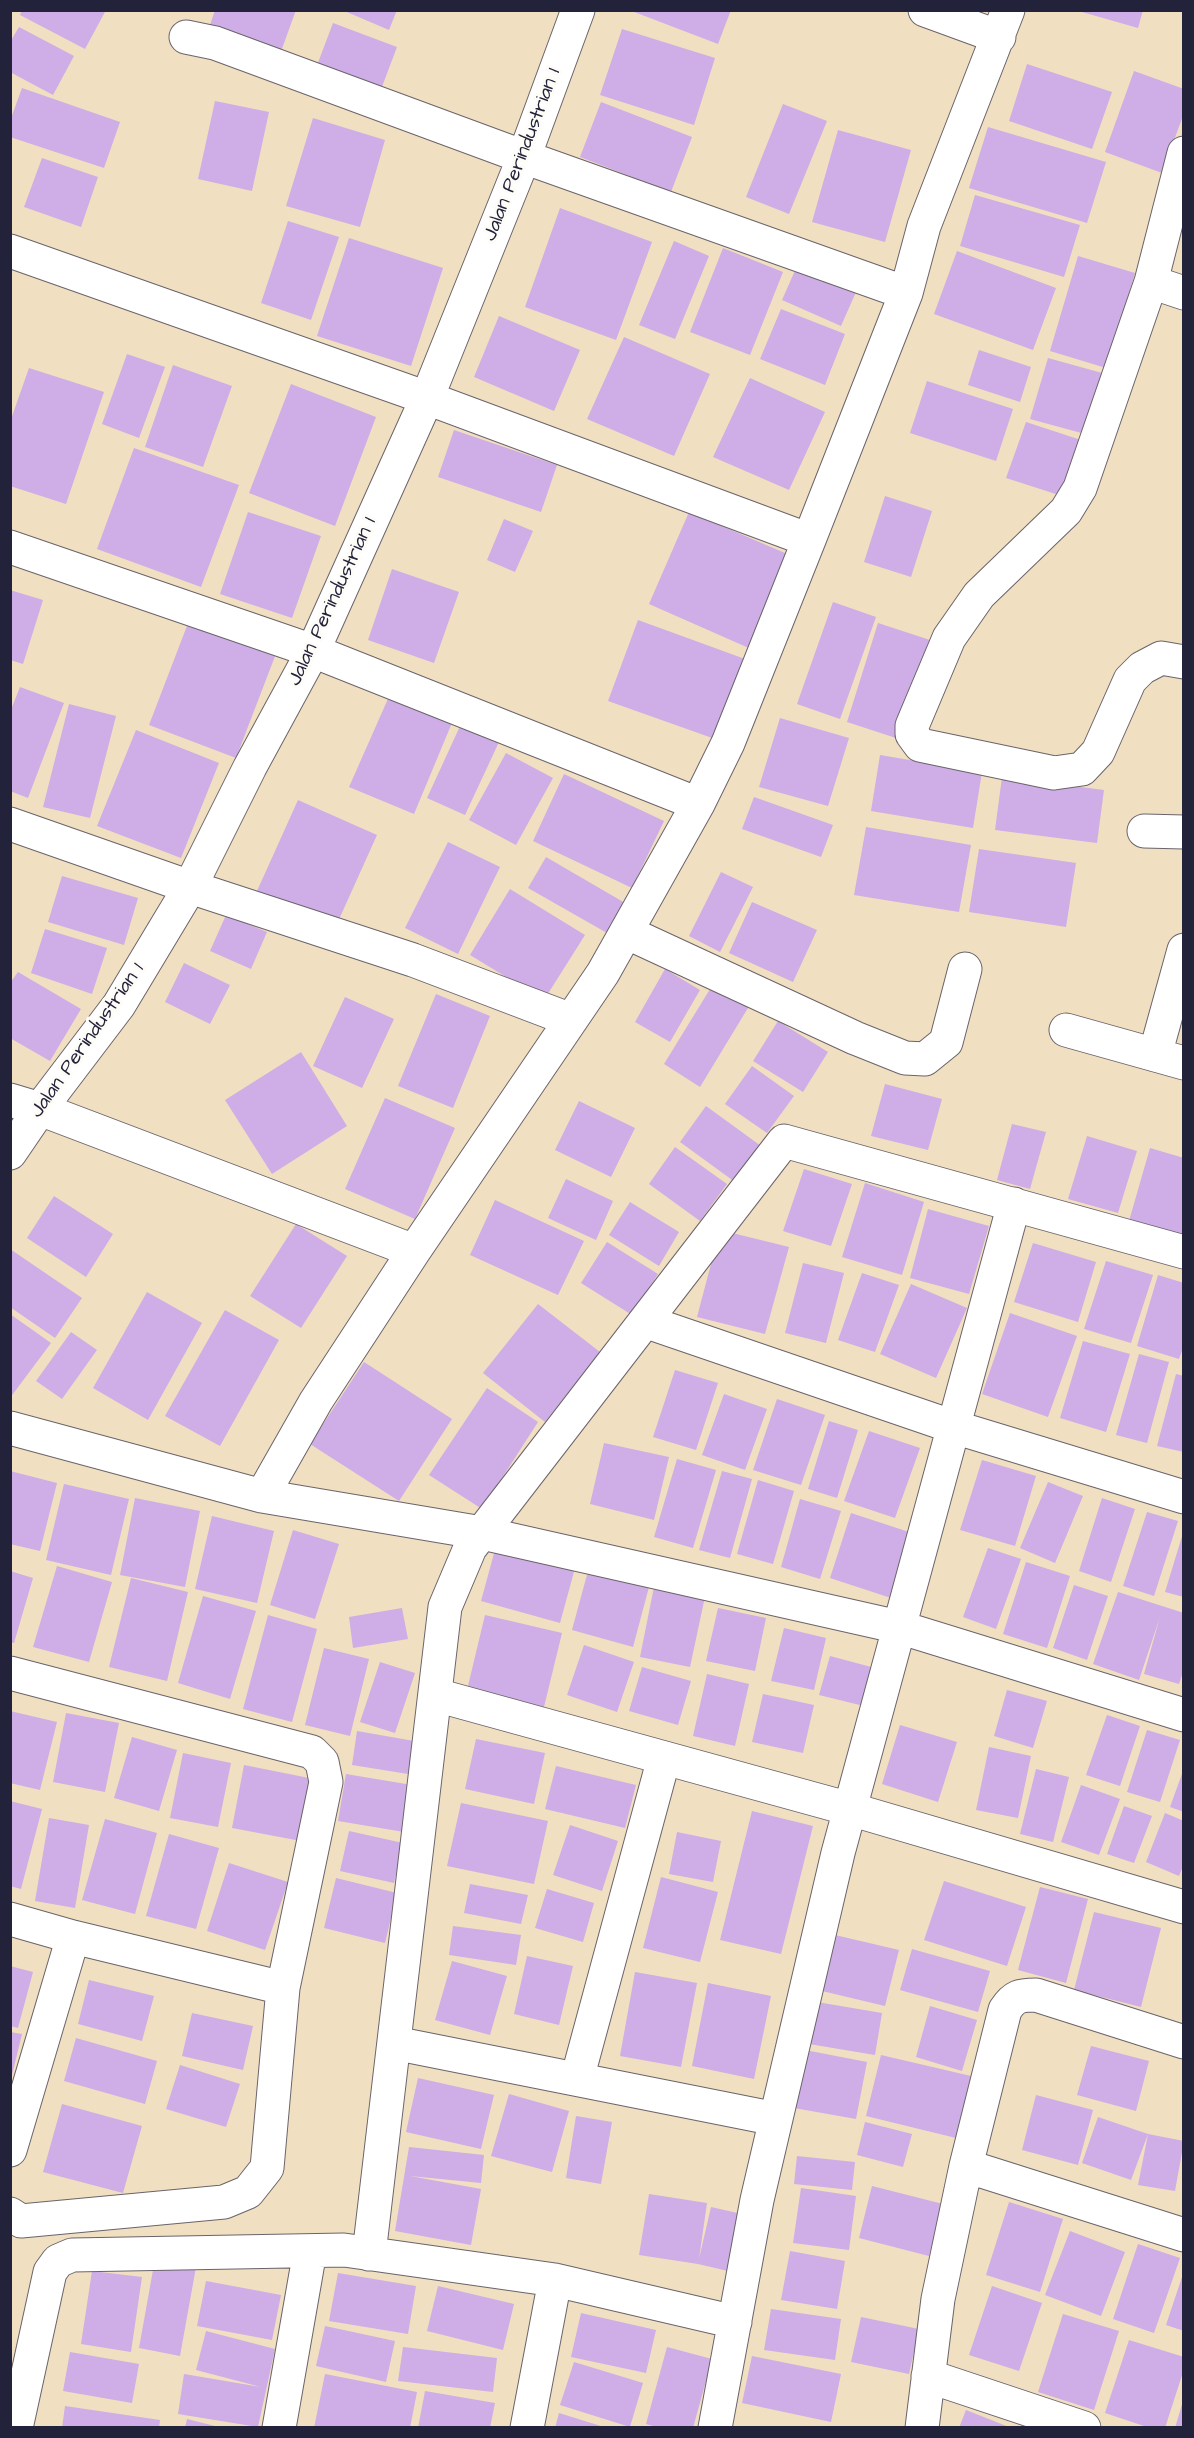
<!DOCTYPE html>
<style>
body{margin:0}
#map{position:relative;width:1194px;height:2438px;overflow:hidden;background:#f1dfc1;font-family:"Architects Daughter",sans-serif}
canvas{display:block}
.frame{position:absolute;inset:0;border:12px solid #22223b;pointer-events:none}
</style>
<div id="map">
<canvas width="1194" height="2438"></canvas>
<div class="frame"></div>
</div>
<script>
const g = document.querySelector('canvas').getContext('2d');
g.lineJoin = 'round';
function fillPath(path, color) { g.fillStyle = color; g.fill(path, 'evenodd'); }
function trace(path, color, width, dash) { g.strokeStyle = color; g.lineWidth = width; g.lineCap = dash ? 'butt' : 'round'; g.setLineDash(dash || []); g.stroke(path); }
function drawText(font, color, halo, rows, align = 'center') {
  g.font = font + ' "Architects Daughter",sans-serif'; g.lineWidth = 6; g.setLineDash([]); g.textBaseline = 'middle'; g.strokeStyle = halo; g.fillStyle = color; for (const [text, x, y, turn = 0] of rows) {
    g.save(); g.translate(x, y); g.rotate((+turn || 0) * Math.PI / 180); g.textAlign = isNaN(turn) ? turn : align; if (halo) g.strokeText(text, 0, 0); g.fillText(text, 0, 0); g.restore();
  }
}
const building = new Path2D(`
 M 22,10 L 106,10 L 85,49 L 20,15 Z
 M 215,10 L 296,10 L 279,57 L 208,31 Z
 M 342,10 L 397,10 L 389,30 Z
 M 629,10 L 731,10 L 718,44 Z
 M 1075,10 L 1143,10 L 1138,28 Z
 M 333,23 L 397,47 L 380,92 L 316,68 Z
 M 19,27 L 74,56 L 53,95 L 10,72 L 10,42 Z
 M 622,29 L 715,58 L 694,125 L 600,95 Z
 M 1027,64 L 1112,92 L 1092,149 L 1009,121 Z
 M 1134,71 L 1184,89 L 1184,113 L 1162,173 L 1105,152 Z
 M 22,88 L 120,122 L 104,168 L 10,137 L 10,121 Z
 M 215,101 L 269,112 L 252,191 L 198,179 Z
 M 601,102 L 692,137 L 671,192 L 580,157 Z
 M 783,104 L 827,121 L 789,214 L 746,197 Z
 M 313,118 L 385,140 L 360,227 L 286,206 Z
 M 988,127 L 1106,162 L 1087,223 L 969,188 Z
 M 838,130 L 911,150 L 885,242 L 812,222 Z
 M 42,158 L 98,177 L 81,227 L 24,207 Z
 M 975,195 L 1080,225 L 1064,277 L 960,246 Z
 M 560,208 L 652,242 L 616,340 L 525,307 Z
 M 288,221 L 339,237 L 311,320 L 261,303 Z
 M 349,238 L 443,268 L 411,366 L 317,336 Z
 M 674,241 L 709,256 L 675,339 L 639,325 Z
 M 723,248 L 783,272 L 750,355 L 690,332 Z
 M 957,251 L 1056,288 L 1033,350 L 934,314 Z
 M 1078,256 L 1135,273 L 1106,368 L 1050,351 Z
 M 801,257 L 860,283 L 841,326 L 782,300 Z
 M 781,309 L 845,334 L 825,385 L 760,359 Z
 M 499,316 L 580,350 L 554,411 L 474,377 Z
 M 624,337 L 710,374 L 674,456 L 587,419 Z
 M 979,350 L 1031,367 L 1020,402 L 968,385 Z
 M 127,354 L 165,367 L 139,438 L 102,424 Z
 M 1048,358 L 1102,373 L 1085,434 L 1030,419 Z
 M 173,365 L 232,386 L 203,467 L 145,447 Z
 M 29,368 L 104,392 L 66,504 L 10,486 L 10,422 Z
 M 750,378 L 825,412 L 789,490 L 713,457 Z
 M 927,381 L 1013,409 L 996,461 L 910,433 Z
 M 291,384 L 376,417 L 335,526 L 249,493 Z
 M 1026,422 L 1084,441 L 1065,497 L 1006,478 Z
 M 454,430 L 557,465 L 541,512 L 438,477 Z
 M 134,448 L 239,485 L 201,587 L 97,549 Z
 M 885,496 L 932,511 L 911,577 L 864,562 Z
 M 248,512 L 321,536 L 292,618 L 220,594 Z
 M 689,512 L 792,556 L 751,649 L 649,604 Z
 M 504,519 L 533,531 L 515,572 L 487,560 Z
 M 392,569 L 459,592 L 434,663 L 368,640 Z
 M 10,590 L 43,600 L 23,664 L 10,660 Z
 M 833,602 L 876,617 L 840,719 L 797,704 Z
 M 190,618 L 277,651 L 236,758 L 149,725 Z
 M 638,620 L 745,659 L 715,739 L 608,701 Z
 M 878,623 L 930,640 L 899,739 L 847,722 Z
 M 20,687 L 64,703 L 28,798 L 10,791 L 10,712 Z
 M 391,692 L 454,718 L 414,814 L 349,787 Z
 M 69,704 L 116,716 L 90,818 L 43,807 Z
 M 780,718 L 849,738 L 828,806 L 759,787 Z
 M 461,724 L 499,742 L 465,815 L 427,798 Z
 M 136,730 L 219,763 L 181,858 L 97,826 Z
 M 506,753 L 553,778 L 516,845 L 469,820 Z
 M 880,755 L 982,772 L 973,828 L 871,811 Z
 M 564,774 L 664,821 L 632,888 L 533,841 Z
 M 1002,777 L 1104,790 L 1097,843 L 995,830 Z
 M 754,797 L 833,825 L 821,857 L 742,829 Z
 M 298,800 L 377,835 L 336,926 L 257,891 Z
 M 866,827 L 971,845 L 959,912 L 854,895 Z
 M 448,842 L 500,867 L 458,954 L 405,928 Z
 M 979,849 L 1076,863 L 1066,927 L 969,912 Z
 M 546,857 L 625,903 L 607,933 L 528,888 Z
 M 721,872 L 753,887 L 720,952 L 689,936 Z
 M 62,876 L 138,898 L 124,945 L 48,922 Z
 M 510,889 L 585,935 L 544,1000 L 470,955 Z
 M 752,902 L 817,930 L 793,982 L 729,953 Z
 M 226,915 L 267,932 L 251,969 L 210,951 Z
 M 45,929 L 107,948 L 92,994 L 31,973 Z
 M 184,963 L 230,985 L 210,1024 L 165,1002 Z
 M 665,969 L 700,990 L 670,1042 L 635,1022 Z
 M 18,972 L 81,1009 L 50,1061 L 10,1038 L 10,983 Z
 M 715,981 L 751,1003 L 700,1087 L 664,1064 Z
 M 436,994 L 490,1016 L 453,1108 L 398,1086 Z
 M 345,997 L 394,1019 L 362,1088 L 313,1066 Z
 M 778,1021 L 828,1052 L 803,1092 L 753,1061 Z
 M 301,1052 L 347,1126 L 272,1174 L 225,1100 Z
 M 752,1066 L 794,1096 L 767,1133 L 725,1104 Z
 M 885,1084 L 942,1099 L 928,1150 L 871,1136 Z
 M 385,1098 L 455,1128 L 415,1219 L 345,1189 Z
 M 579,1101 L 635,1128 L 611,1177 L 555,1150 Z
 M 706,1106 L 761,1146 L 735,1182 L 680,1142 Z
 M 1012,1124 L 1046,1132 L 1030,1189 L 997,1180 Z
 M 1087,1136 L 1137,1151 L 1118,1213 L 1068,1199 Z
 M 675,1147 L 727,1184 L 700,1221 L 649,1184 Z
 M 1150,1148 L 1184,1158 L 1182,1237 L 1129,1221 Z
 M 804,1169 L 852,1184 L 831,1246 L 783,1231 Z
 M 566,1179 L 613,1201 L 596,1240 L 548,1218 Z
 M 865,1183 L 924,1202 L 902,1275 L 842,1257 Z
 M 54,1196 L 113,1234 L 86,1277 L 27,1238 Z
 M 495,1200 L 584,1241 L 558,1295 L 470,1255 Z
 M 630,1202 L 679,1232 L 659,1266 L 609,1235 Z
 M 928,1209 L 989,1226 L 969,1294 L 910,1278 Z
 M 296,1224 L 347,1256 L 301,1328 L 250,1296 Z
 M 720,1230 L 789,1247 L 765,1334 L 697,1317 Z
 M 607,1242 L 658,1274 L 632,1315 L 581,1283 Z
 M 1033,1243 L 1096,1262 L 1078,1322 L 1014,1302 Z
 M 10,1249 L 82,1298 L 55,1338 L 10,1307 Z
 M 1106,1261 L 1153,1275 L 1131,1343 L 1084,1329 Z
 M 803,1263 L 844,1273 L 826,1343 L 785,1333 Z
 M 862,1273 L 899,1285 L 875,1352 L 838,1340 Z
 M 1158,1275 L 1184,1283 L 1184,1345 L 1179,1359 L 1137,1346 Z
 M 911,1284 L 967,1308 L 936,1378 L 880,1354 Z
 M 147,1292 L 202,1323 L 148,1420 L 93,1388 Z
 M 538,1304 L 600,1352 L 545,1422 L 483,1373 Z
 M 225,1310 L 279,1340 L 220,1446 L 165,1416 Z
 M 1010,1313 L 1077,1336 L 1048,1417 L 982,1394 Z
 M 10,1314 L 51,1343 L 10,1398 Z
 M 71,1332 L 97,1350 L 62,1399 L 36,1381 Z
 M 1083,1341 L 1130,1354 L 1106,1432 L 1060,1418 Z
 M 1139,1354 L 1169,1362 L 1147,1443 L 1116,1435 Z
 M 364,1362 L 452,1419 L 399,1501 L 310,1444 Z
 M 675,1370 L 718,1383 L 696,1450 L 653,1437 Z
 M 1176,1374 L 1184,1376 L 1184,1452 L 1157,1446 Z
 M 487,1388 L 538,1422 L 482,1509 L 429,1475 Z
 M 724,1394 L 767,1409 L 745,1470 L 702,1455 Z
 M 777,1399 L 825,1415 L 801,1485 L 753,1470 Z
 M 829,1421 L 858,1430 L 837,1498 L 808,1489 Z
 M 869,1431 L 920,1448 L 895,1518 L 844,1501 Z
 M 604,1443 L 669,1457 L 654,1520 L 590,1504 Z
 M 677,1459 L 716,1470 L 693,1548 L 654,1537 Z
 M 982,1460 L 1036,1476 L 1015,1546 L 960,1530 Z
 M 10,1471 L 57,1483 L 40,1551 L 10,1544 Z
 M 722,1471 L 752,1479 L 730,1558 L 699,1550 Z
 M 758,1480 L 794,1491 L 773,1564 L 737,1554 Z
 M 1048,1482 L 1083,1496 L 1055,1563 L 1020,1548 Z
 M 64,1484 L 129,1499 L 111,1575 L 46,1560 Z
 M 135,1498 L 200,1511 L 185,1587 L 120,1575 Z
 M 1102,1498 L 1135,1509 L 1111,1582 L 1079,1571 Z
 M 800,1499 L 841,1511 L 820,1579 L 781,1567 Z
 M 1147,1512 L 1178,1521 L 1154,1596 L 1123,1586 Z
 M 851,1513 L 912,1533 L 891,1598 L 830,1578 Z
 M 212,1516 L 274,1531 L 257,1603 L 195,1589 Z
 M 293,1530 L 339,1544 L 315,1619 L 270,1605 Z
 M 1183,1533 L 1184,1533 L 1184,1597 L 1165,1592 Z
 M 496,1546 L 575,1568 L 560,1623 L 481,1601 Z
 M 988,1548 L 1021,1559 L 996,1629 L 963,1617 Z
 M 1026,1562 L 1070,1576 L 1047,1648 L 1003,1634 Z
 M 57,1566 L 112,1582 L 89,1662 L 33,1647 Z
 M 10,1571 L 33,1578 L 14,1643 L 10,1642 Z
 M 588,1571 L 649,1587 L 633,1647 L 572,1630 Z
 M 131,1578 L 188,1592 L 167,1681 L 109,1667 Z
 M 655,1582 L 706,1592 L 690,1667 L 640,1657 Z
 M 1074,1585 L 1108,1596 L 1087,1660 L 1053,1648 Z
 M 1118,1592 L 1184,1613 L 1184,1669 L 1179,1684 L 1144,1674 L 1160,1617 L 1139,1680 L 1093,1664 Z
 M 203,1596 L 256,1611 L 230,1699 L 178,1683 Z
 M 402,1608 L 408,1639 L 353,1648 L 349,1617 Z
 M 718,1608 L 766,1618 L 755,1671 L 706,1661 Z
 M 268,1615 L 317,1629 L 292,1722 L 243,1709 Z
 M 485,1615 L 562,1633 L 544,1707 L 467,1690 Z
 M 784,1628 L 826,1638 L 814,1690 L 771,1681 Z
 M 584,1645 L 634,1662 L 617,1712 L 567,1695 Z
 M 324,1648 L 369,1659 L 350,1736 L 305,1725 Z
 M 830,1656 L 875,1668 L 864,1706 L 819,1695 Z
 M 380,1662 L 415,1673 L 395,1733 L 360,1722 Z
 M 642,1667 L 691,1681 L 678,1725 L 629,1711 Z
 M 707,1674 L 749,1684 L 735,1746 L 693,1736 Z
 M 1007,1690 L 1047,1701 L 1033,1748 L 994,1736 Z
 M 763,1694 L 814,1705 L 803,1753 L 752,1742 Z
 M 10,1711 L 57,1722 L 40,1790 L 10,1783 Z
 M 66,1713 L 119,1723 L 105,1792 L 53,1782 Z
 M 1107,1715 L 1140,1726 L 1120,1786 L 1086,1775 Z
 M 900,1725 L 957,1742 L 938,1802 L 882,1784 Z
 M 1147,1730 L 1180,1740 L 1160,1802 L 1127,1792 Z
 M 357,1731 L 414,1741 L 408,1774 L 352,1765 Z
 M 132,1737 L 177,1750 L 159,1811 L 114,1798 Z
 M 476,1739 L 545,1753 L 534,1804 L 465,1789 Z
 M 989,1747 L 1031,1756 L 1018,1818 L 976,1810 Z
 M 183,1753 L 231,1763 L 218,1827 L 170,1818 Z
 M 244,1765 L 314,1779 L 301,1841 L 232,1828 Z
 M 556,1766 L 636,1785 L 625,1828 L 545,1809 Z
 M 1036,1769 L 1069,1777 L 1053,1842 L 1020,1834 Z
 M 1183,1771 L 1184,1771 L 1184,1812 L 1170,1807 Z
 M 346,1774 L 412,1785 L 404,1832 L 338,1821 Z
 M 1081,1785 L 1120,1799 L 1099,1855 L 1061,1842 Z
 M 10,1801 L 42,1809 L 21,1889 L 10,1886 Z
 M 461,1803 L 548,1821 L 534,1884 L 447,1866 Z
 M 1124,1806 L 1152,1816 L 1134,1863 L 1107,1854 Z
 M 752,1811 L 813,1826 L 781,1954 L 720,1940 Z
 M 1165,1813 L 1184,1821 L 1184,1864 L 1179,1876 L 1146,1862 Z
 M 49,1818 L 89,1825 L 75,1908 L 35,1901 Z
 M 105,1819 L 157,1833 L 135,1914 L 82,1900 Z
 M 570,1825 L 618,1841 L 602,1891 L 553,1875 Z
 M 349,1831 L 403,1843 L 394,1883 L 340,1871 Z
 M 677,1832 L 721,1841 L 713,1882 L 669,1874 Z
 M 169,1834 L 219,1848 L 196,1929 L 146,1916 Z
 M 229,1863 L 288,1882 L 265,1950 L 207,1931 Z
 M 661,1877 L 718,1892 L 700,1962 L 643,1948 Z
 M 336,1878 L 397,1893 L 385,1943 L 324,1928 Z
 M 944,1881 L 1026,1907 L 1007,1966 L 924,1940 Z
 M 470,1884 L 528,1895 L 521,1924 L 464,1913 Z
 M 1040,1887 L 1088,1899 L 1066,1983 L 1018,1970 Z
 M 547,1889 L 594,1903 L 583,1942 L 535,1928 Z
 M 1094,1912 L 1161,1928 L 1141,2007 L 1074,1990 Z
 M 453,1926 L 521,1935 L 516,1965 L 449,1955 Z
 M 835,1935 L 899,1950 L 885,2006 L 822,1991 Z
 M 912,1949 L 990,1971 L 978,2012 L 900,1990 Z
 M 527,1956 L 573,1966 L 559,2025 L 514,2014 Z
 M 452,1961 L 507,1976 L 490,2035 L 435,2020 Z
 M 10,1966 L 33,1972 L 18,2028 L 10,2026 Z
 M 635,1972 L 697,1983 L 681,2067 L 620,2056 Z
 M 89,1980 L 154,1996 L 142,2041 L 78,2024 Z
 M 708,1983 L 771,1996 L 754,2079 L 692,2066 Z
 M 817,2002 L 882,2013 L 875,2055 L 809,2044 Z
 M 930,2006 L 977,2020 L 962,2071 L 916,2057 Z
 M 192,2013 L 253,2026 L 243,2070 L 182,2056 Z
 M 10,2032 L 22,2034 L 11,2079 L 10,2079 Z
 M 76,2038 L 157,2061 L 145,2104 L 64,2081 Z
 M 1091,2046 L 1149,2061 L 1136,2111 L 1077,2095 Z
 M 805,2050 L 867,2062 L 856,2119 L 794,2108 Z
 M 881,2055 L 971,2076 L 956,2138 L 866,2116 Z
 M 180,2065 L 240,2084 L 226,2127 L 166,2109 Z
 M 418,2078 L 494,2095 L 481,2149 L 406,2132 Z
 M 509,2094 L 569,2111 L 552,2172 L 491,2156 Z
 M 1036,2095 L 1093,2110 L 1078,2165 L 1022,2150 Z
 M 62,2104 L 142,2126 L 123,2193 L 43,2172 Z
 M 576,2116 L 612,2122 L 601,2184 L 566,2178 Z
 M 1098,2117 L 1148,2134 L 1184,2141 L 1175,2191 L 1138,2185 L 1148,2134 L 1131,2180 L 1082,2163 Z
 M 865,2122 L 912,2134 L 903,2167 L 857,2155 Z
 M 409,2147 L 484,2155 L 481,2183 L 410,2176 L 481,2189 L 471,2245 L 395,2231 Z
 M 797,2156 L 855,2162 L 852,2190 L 794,2184 Z
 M 872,2186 L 943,2204 L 929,2256 L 859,2238 Z
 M 801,2188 L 856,2196 L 849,2250 L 793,2243 Z
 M 649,2194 L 707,2203 L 699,2259 L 711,2207 L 742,2214 L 728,2271 L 698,2264 L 639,2255 Z
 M 1009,2202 L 1063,2219 L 1040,2292 L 986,2275 Z
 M 1070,2231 L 1125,2252 L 1101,2316 L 1045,2295 Z
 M 1138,2244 L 1180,2258 L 1154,2333 L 1113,2319 Z
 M 790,2251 L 845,2261 L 837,2309 L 781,2300 Z
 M 155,2259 L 196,2267 L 180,2356 L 139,2348 Z
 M 92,2271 L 142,2277 L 131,2352 L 81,2344 Z
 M 338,2273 L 416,2286 L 408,2334 L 329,2321 Z
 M 1183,2274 L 1184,2274 L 1184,2331 L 1166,2325 Z
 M 206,2281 L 281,2295 L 272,2340 L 197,2326 Z
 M 438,2286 L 514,2304 L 503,2350 L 427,2331 Z
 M 992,2286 L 1042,2303 L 1019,2371 L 969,2355 Z
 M 771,2309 L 841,2319 L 835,2360 L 764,2350 Z
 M 581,2313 L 656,2330 L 646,2373 L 571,2357 Z
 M 1063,2314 L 1119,2331 L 1094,2410 L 1038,2392 Z
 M 861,2317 L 919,2329 L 909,2374 L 851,2362 Z
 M 325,2326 L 395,2341 L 386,2382 L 316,2366 Z
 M 206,2331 L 275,2349 L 258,2427 L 178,2414 L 184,2374 L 261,2387 L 196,2370 Z
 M 1129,2340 L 1184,2357 L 1184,2369 L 1165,2428 L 1150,2428 L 1105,2413 Z
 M 403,2347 L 497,2358 L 493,2392 L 398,2381 Z
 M 667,2347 L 712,2359 L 693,2428 L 660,2428 L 646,2424 Z
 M 70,2352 L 139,2364 L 132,2403 L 63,2391 Z
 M 752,2356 L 841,2374 L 831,2422 L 742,2403 Z
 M 574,2362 L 643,2383 L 630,2427 L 560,2405 Z
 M 325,2374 L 417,2392 L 410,2428 L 314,2428 Z
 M 425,2391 L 495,2403 L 490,2428 L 418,2428 Z
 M 1183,2401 L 1184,2428 L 1175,2428 Z
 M 65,2406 L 160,2420 L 159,2428 L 62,2428 Z
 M 966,2410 L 1009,2427 L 1009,2428 L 959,2428 Z
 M 559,2413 L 604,2427 L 604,2428 L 555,2428 Z
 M 187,2419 L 219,2427 L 219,2428 L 185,2428 Z`);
const street = new Path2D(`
 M 925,10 L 999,37
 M 186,37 L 215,43 L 524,157 L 906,293
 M 1184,153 L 1151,282 L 1080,488 L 1066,511 L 979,595 L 949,638 L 912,726 L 912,734 L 920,745 L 1054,773 L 1082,769 L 1098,752 L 1130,680 L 1142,668 L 1161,658 L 1184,662
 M 10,251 L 427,398 L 809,540
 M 1151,282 L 1184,293
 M 10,547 L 313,651 L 698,804
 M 10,824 L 190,887 L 413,960 L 571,1020
 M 1144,831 L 1184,832
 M 626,932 L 855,1038 L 905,1058 L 925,1059 L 946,1042 L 965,969
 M 1066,1030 L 1184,1063
 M 1155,1055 L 1184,950
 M 10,1100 L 40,1109 L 414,1251
 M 10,1153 L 40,1109 L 119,1005 L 190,887 L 250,767 L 313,651 L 427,398 L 524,157 L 578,10
 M 647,1322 L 954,1427 L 1184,1497
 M 10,1428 L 262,1496 L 482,1533 L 899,1627 L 1184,1715
 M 262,1496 L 316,1401 L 414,1251 L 603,973 L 698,804 L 728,743 L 809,540 L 906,293 L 924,226 L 1008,10
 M 10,1673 L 312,1752 L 322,1762 L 326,1782 L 283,1988 L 267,2168 L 248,2192 L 224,2202 L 21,2221 L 10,2214
 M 436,1695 L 850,1809 L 1184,1907
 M 10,1919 L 73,1937 L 283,1988
 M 394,2043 L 776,2119
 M 577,2079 L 664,1758
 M 10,2150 L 73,1937
 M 966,2166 L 1184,2235
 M 369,2254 L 445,1607 L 470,1548 L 784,1141 L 1184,1252
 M 928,2376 L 1084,2428
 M 16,2428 L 50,2272 L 58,2261 L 72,2255 L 344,2250 L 555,2280 L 735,2322
 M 279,2428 L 310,2251
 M 527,2428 L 555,2280
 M 715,2428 L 757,2200 L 838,1853 L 1014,1204
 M 922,2428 L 938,2299 L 966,2166 L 1005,2010 C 1014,1996 1020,1995 1036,1995 L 1184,2042`);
const streetNames = [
 ["Jalan Perindustrian 1",523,155,-69],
 ["Jalan Perindustrian 1",333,602,-65],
 ["Jalan Perindustrian 1",88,1041,-55]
];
fillPath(building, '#cfade6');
trace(street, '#6a646a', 35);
trace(street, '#fff', 33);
drawText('20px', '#22223b', '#fdfcf7', streetNames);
</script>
